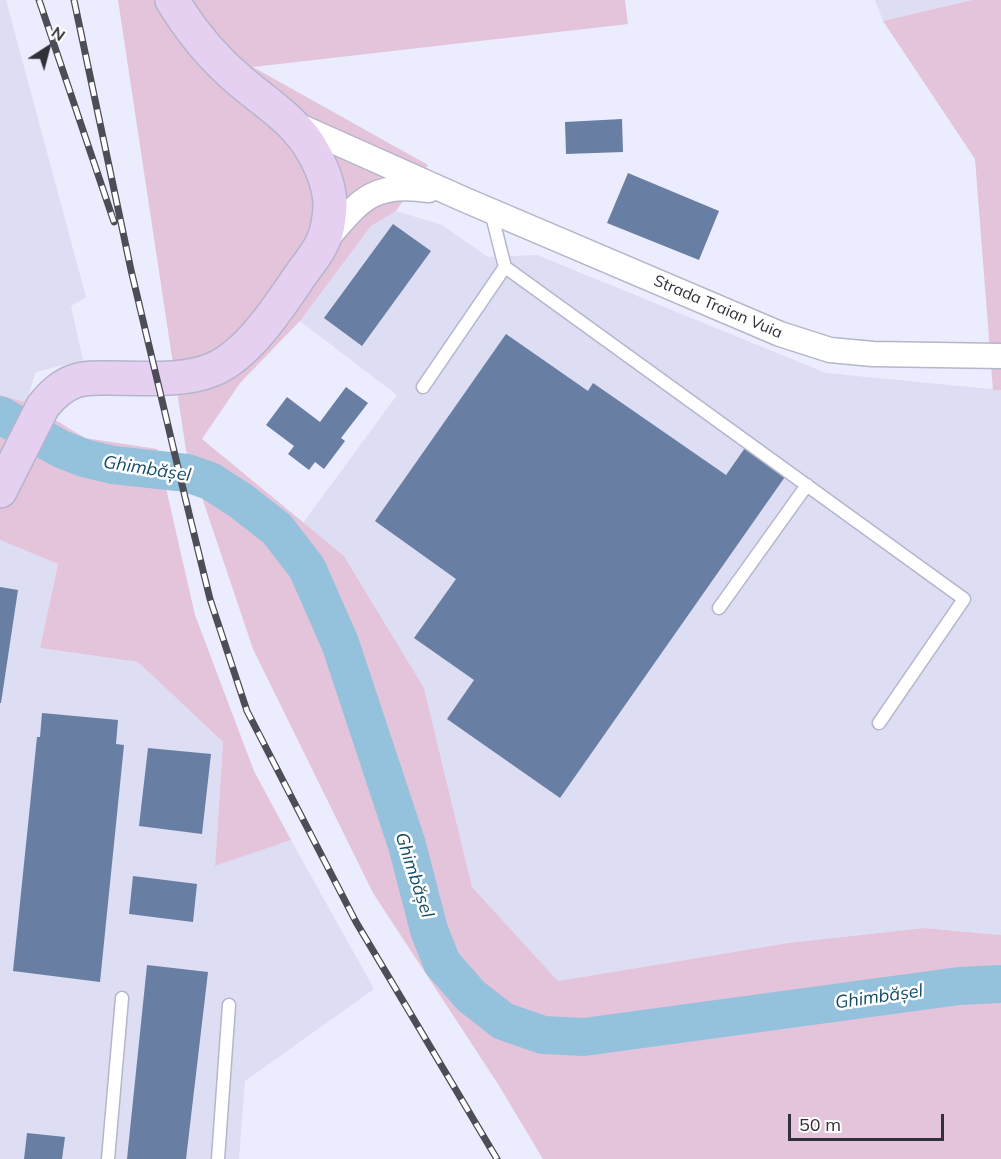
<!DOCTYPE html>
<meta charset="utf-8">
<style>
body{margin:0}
#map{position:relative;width:1001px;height:1159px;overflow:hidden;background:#ececff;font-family:Mulish,sans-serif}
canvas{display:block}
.north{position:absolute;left:18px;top:18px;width:60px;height:60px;-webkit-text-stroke:4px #fff;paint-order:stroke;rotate:36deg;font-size:16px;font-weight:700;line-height:24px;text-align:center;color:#303039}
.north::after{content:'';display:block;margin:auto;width:21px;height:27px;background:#303039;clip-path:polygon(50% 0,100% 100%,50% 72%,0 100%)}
.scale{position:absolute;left:788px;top:1114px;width:156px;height:27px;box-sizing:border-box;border:3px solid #303039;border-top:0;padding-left:8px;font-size:18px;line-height:21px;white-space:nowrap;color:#303039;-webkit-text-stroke:4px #fff;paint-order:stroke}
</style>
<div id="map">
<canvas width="1001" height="1159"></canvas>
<div class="north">N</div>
<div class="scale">50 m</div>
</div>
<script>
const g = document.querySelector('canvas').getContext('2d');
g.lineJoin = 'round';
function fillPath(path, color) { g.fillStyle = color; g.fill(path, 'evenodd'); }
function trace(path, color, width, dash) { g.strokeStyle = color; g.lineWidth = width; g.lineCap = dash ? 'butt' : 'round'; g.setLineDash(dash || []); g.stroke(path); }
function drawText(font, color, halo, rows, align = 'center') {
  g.font = font + ' Mulish,sans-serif'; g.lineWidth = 5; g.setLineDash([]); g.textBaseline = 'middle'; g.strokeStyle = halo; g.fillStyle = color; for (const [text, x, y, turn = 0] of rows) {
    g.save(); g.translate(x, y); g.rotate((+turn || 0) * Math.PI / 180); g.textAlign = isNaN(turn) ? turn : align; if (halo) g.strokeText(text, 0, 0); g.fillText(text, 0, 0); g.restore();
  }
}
const built = new Path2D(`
 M 0,0 L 6,0 L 86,297 L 71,306 L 83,360 L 36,372 L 26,402 L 0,395 Z
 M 875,0 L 972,0 L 883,21 Z
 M 396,211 L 442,225 L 488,257 L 537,255 L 826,373 L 1001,390 L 1001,935 L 924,928 L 788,943 L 558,981 L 472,887 L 424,688 L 344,556 L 303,523 L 397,395 L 300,321 L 371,226 Z
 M 0,540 L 58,564 L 40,648 L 138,662 L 223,742 L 215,866 L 291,840 L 374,989 L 245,1081 L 239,1159 L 0,1159 Z`);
const green = new Path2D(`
 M 118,0 L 625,0 L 628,24 L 253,67 L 428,165 L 396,211 L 371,226 L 300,321 L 240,383 L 202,439 L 344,556 L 424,688 L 472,887 L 558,981 L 788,943 L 924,928 L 1001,935 L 1001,1159 L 543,1159 L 498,1084 L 373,893 L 253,649 L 186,450 Z
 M 972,0 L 1001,0 L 1001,390 L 993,390 L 975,159 L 883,21 Z
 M 0,395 L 26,402 L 85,438 L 157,449 L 195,615 L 254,771 L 291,840 L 215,866 L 223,742 L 138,662 L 40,648 L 58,564 L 0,540 Z`);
const river = new Path2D(`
 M 0,415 L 61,449 L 84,458 L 113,465 L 187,473 L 210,481 L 241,501 L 277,529 L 307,568 L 340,643 L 407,845 L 429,930 L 442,963 L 471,996 L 503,1021 L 543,1035 L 584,1037 L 959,986 L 1001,984`);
const building = new Path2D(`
 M 622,119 L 623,152 L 566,154 L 565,122 Z
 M 628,173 L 719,211 L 699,260 L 607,223 Z
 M 393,224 L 431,251 L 362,346 L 324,318 Z
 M 506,334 L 588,391 L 593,383 L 726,475 L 747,445 L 787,474 L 560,798 L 447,719 L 474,680 L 414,638 L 456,579 L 375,521 Z
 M 346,387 L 368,403 L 341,438 L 345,441 L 324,469 L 315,462 L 309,470 L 288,454 L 294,446 L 266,425 L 287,397 L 320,422 Z
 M 0,587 L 18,590 L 1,703 L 0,703 Z
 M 42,713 L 118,720 L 116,744 L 124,745 L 100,982 L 13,971 L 37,737 L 40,737 Z
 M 148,748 L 211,754 L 202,834 L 139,826 Z
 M 133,876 L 197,884 L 193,922 L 129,914 Z
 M 147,965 L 208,972 L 186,1159 L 127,1159 Z
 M 27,1133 L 65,1137 L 62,1159 L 24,1159 Z`);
const lane = new Path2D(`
 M 491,212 L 505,267 L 964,599 L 879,723
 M 423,387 L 505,267
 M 719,608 L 807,485
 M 108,1159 L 122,998
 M 218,1159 L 229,1005`);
const street = new Path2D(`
 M 295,124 L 463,199 L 780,334 L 830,350 L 873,354 L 1001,356
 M 324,242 C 360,201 370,182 429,190`);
const secondary = new Path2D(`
 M 0,491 L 43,406 C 52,395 61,386 75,381 C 86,377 99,378 111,378 C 142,378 185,382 214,369 C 250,353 280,305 302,273 C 308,265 315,256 320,247 C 325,238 328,227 329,217 C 333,194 324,171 313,152 C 297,121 264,102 239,80 C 212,57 190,30 172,0`);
const rail = new Path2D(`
 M 39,0 L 114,222
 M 74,0 L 131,270 L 185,497 L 210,599 L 247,711 L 356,922 L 497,1159`);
const streetNames = [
 ["Strada Traian Vuia",718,307,23]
];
const waterNames = [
 ["Ghimbășel",147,469,9],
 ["Ghimbășel",414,875,72],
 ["Ghimbășel",879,997,-8]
];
fillPath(built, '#ddddf4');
fillPath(green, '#e4c4da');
trace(river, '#94c2dc', 38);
fillPath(building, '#687ea2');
trace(lane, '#b5b5cb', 15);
trace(street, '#b5b5cb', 27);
trace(secondary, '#b5b5cb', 36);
trace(lane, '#fff', 12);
trace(street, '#fff', 24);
trace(secondary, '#e5d0f2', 33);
trace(rail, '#4d4d58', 7);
trace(rail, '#fff', 4.5, [14]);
drawText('16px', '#303039', '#fff', streetNames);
drawText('italic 18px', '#134c67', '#fff', waterNames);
</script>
